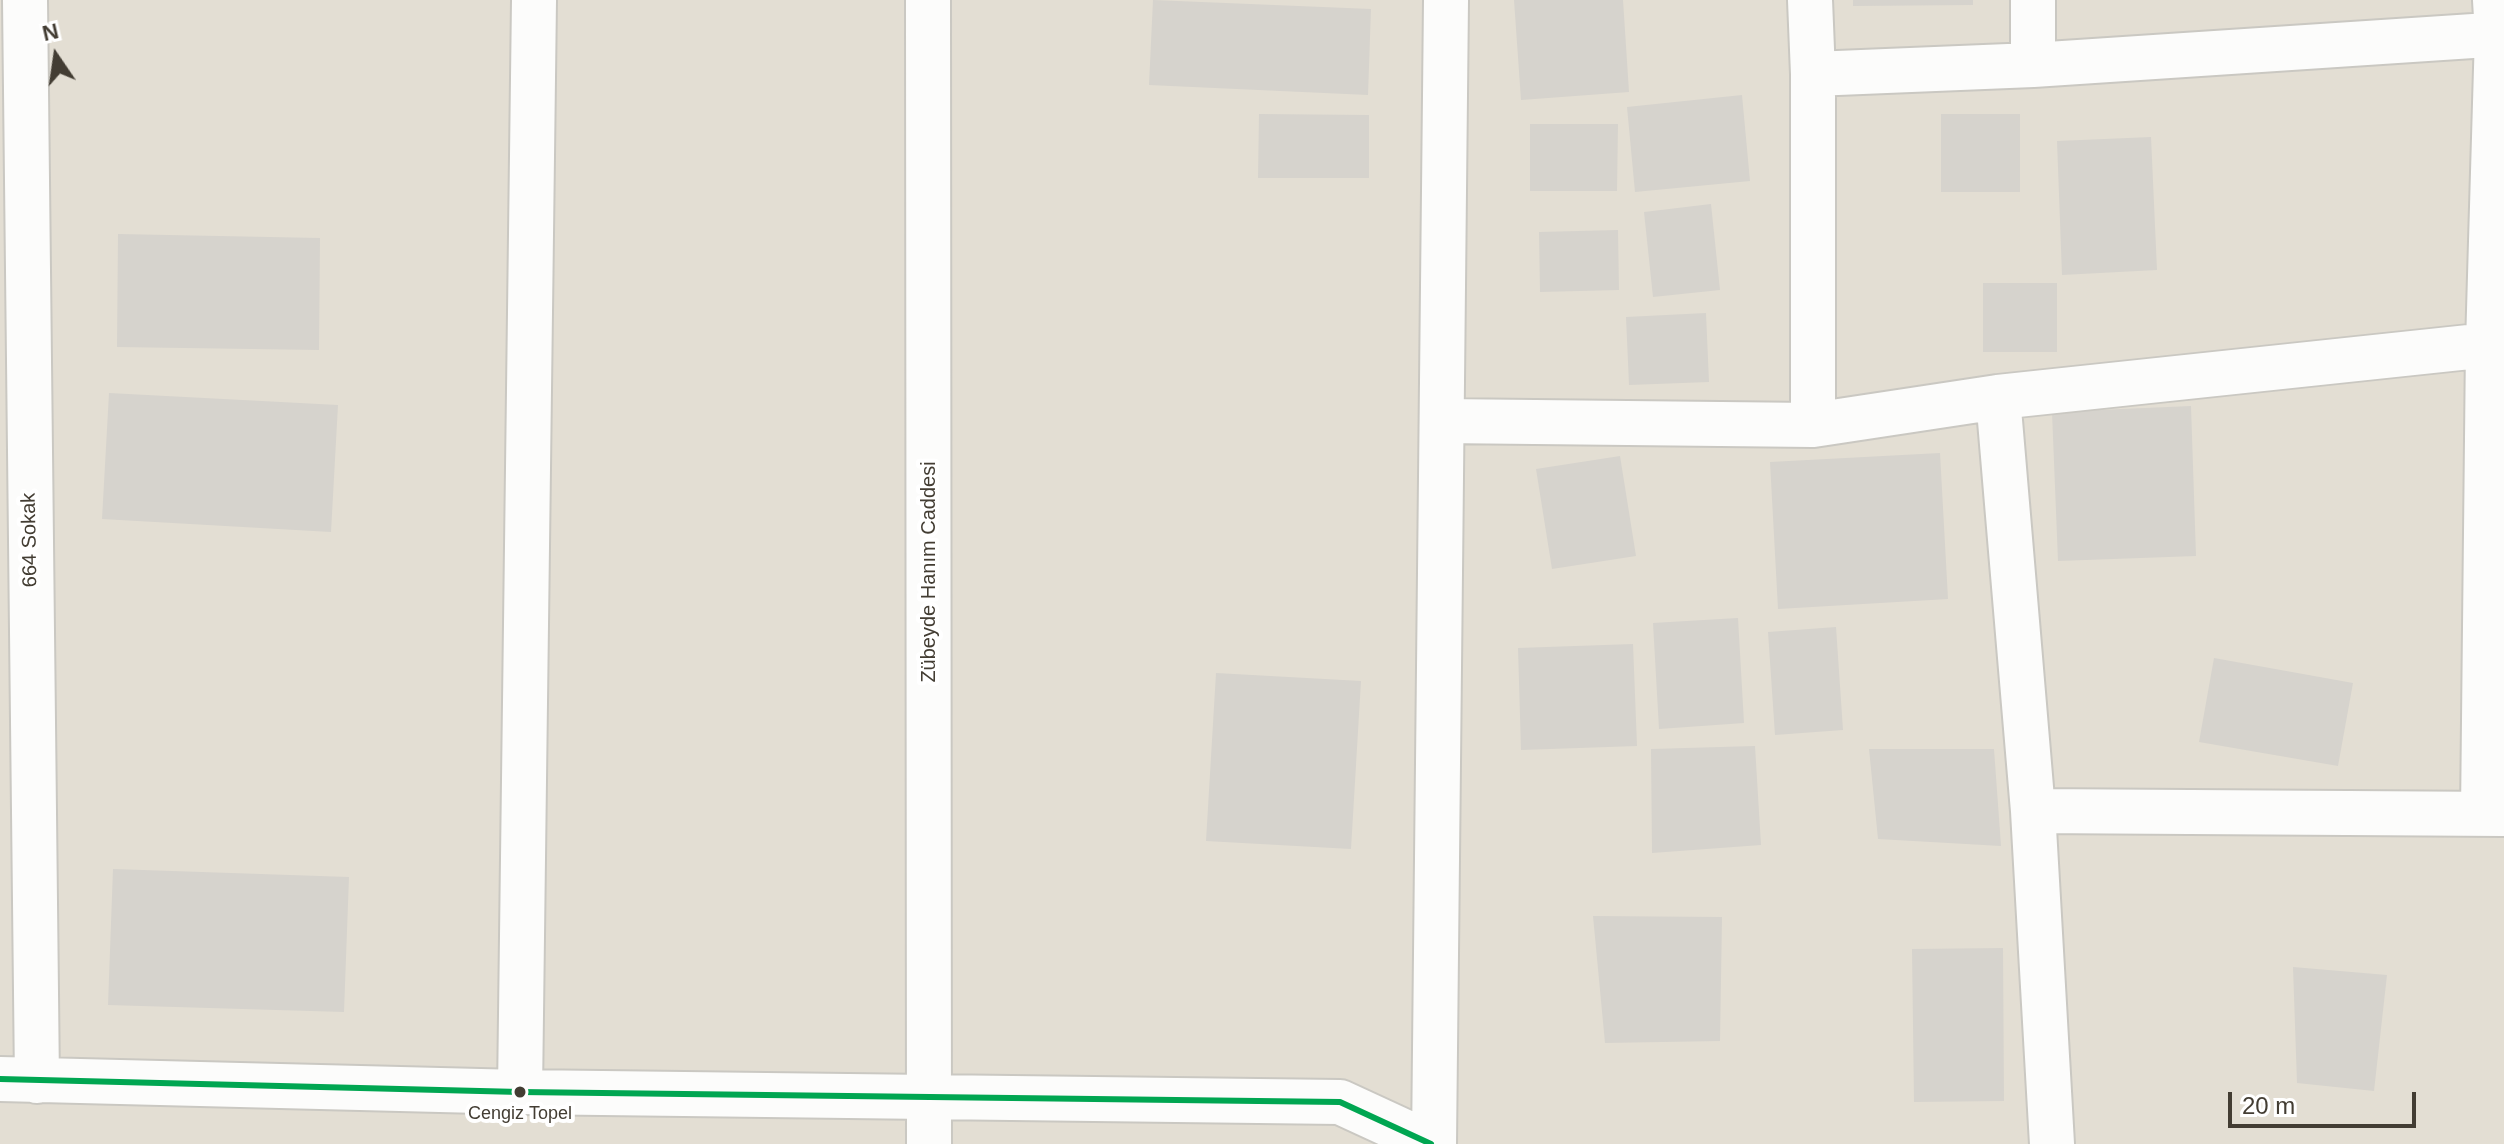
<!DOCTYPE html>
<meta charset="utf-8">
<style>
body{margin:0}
#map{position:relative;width:2504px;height:1144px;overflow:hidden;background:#eeece6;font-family:Helvetica,sans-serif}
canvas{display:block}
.north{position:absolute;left:16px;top:16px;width:80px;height:80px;-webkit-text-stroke:6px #fff;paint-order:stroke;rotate:347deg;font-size:22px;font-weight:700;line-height:32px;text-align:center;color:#433d33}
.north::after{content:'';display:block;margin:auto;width:28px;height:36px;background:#433d33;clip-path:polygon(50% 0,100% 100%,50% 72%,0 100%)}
.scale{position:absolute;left:2228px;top:1092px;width:188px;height:36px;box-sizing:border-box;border:4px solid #433d33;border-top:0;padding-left:10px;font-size:24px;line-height:28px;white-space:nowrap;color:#433d33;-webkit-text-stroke:6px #fff;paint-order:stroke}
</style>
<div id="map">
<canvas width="2504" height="1144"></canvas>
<div class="north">N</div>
<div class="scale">20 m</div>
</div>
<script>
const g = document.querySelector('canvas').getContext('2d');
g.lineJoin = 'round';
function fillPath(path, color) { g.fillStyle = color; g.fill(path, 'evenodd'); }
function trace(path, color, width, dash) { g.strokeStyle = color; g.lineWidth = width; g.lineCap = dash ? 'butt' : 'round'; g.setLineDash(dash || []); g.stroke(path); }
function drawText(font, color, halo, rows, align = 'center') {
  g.font = font + ' Helvetica,sans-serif'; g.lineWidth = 8; g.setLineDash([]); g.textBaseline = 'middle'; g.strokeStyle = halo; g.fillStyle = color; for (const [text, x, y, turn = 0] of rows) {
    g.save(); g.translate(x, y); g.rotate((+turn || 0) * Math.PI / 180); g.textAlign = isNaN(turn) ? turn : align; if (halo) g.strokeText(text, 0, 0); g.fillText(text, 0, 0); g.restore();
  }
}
const residential = new Path2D(`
 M 0,0 L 2504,0 L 2504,1144 L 0,1144 Z`);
const building = new Path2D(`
 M 1153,0 L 1371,9 L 1368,95 L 1149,85 Z
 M 1514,0 L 1623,0 L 1629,92 L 1521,100 Z
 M 1853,0 L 1973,0 L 1973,5 L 1853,6 Z
 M 1742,95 L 1750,181 L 1635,192 L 1627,107 Z
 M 1259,114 L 1369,115 L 1369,178 L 1258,178 Z
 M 1941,114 L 2020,114 L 2020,192 L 1941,192 Z
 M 1530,124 L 1618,124 L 1617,191 L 1530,191 Z
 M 2151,137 L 2157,270 L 2062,275 L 2057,141 Z
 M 1711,204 L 1720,290 L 1653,297 L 1644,212 Z
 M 1618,230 L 1619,290 L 1540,292 L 1539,232 Z
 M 118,234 L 320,238 L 319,350 L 117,347 Z
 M 1983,283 L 2057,283 L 2057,352 L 1983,352 Z
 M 1706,313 L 1709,382 L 1629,385 L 1626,317 Z
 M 109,393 L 338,405 L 331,532 L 102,519 Z
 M 2191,406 L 2196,556 L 2058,561 L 2052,412 Z
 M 1940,453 L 1948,599 L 1778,609 L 1770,462 Z
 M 1620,456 L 1636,556 L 1552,569 L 1536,469 Z
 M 1738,618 L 1744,723 L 1659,729 L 1653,623 Z
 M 1836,627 L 1843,730 L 1775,735 L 1768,632 Z
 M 1633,644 L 1637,746 L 1521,750 L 1518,648 Z
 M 2214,658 L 2353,683 L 2338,766 L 2199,742 Z
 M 1216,673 L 1361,681 L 1351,849 L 1206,841 Z
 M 1755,746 L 1761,845 L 1652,853 L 1651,749 Z
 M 1869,749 L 1994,749 L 2001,846 L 1878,839 Z
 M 113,869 L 349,877 L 344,1012 L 108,1005 Z
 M 1593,916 L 1722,917 L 1720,1041 L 1605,1043 Z
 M 2003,948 L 2004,1101 L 1914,1102 L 1912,949 Z
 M 2293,967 L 2387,975 L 2374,1091 L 2297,1083 Z`);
const minor = new Path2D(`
 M 25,0 L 37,1081
 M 928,0 L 929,1144
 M 1810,0 L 1813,74 L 1813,425
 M 2033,0 L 2033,65
 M 1813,74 L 2033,65 L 2504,34
 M 1998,397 L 2488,345
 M 1442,421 L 1813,425 L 1998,397 L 2033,811 L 2052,1144
 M 2033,811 L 2504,814
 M 2483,814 L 2488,345 L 2497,34 L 2495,0
 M 0,1079 L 520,1092 L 1340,1102 L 1431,1144
 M 520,1092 L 534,0
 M 1434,1144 L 1446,0`);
const bus1 = new Path2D(`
 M 0,1079 L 520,1092 L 1340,1102 L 1431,1144`);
const markers = [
 [520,1092,7,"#433d33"]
];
const busNames = [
 ["Cengiz Topel",520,1114]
];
const streetNames = [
 ["664 Sokak",30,540,-91],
 ["Zübeyde Hanım Caddesi",929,572,-90]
];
fillPath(residential, '#e3ded3');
fillPath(building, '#d6d3cd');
trace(minor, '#cac8c2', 48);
trace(minor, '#fcfcfb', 44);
trace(bus1, '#00a651', 6);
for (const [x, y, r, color] of markers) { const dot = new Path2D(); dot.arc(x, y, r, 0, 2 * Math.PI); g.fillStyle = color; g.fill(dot); trace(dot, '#fff', 3); }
drawText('18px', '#433d33', '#fff', busNames);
drawText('20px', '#433d33', '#fff', streetNames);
</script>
